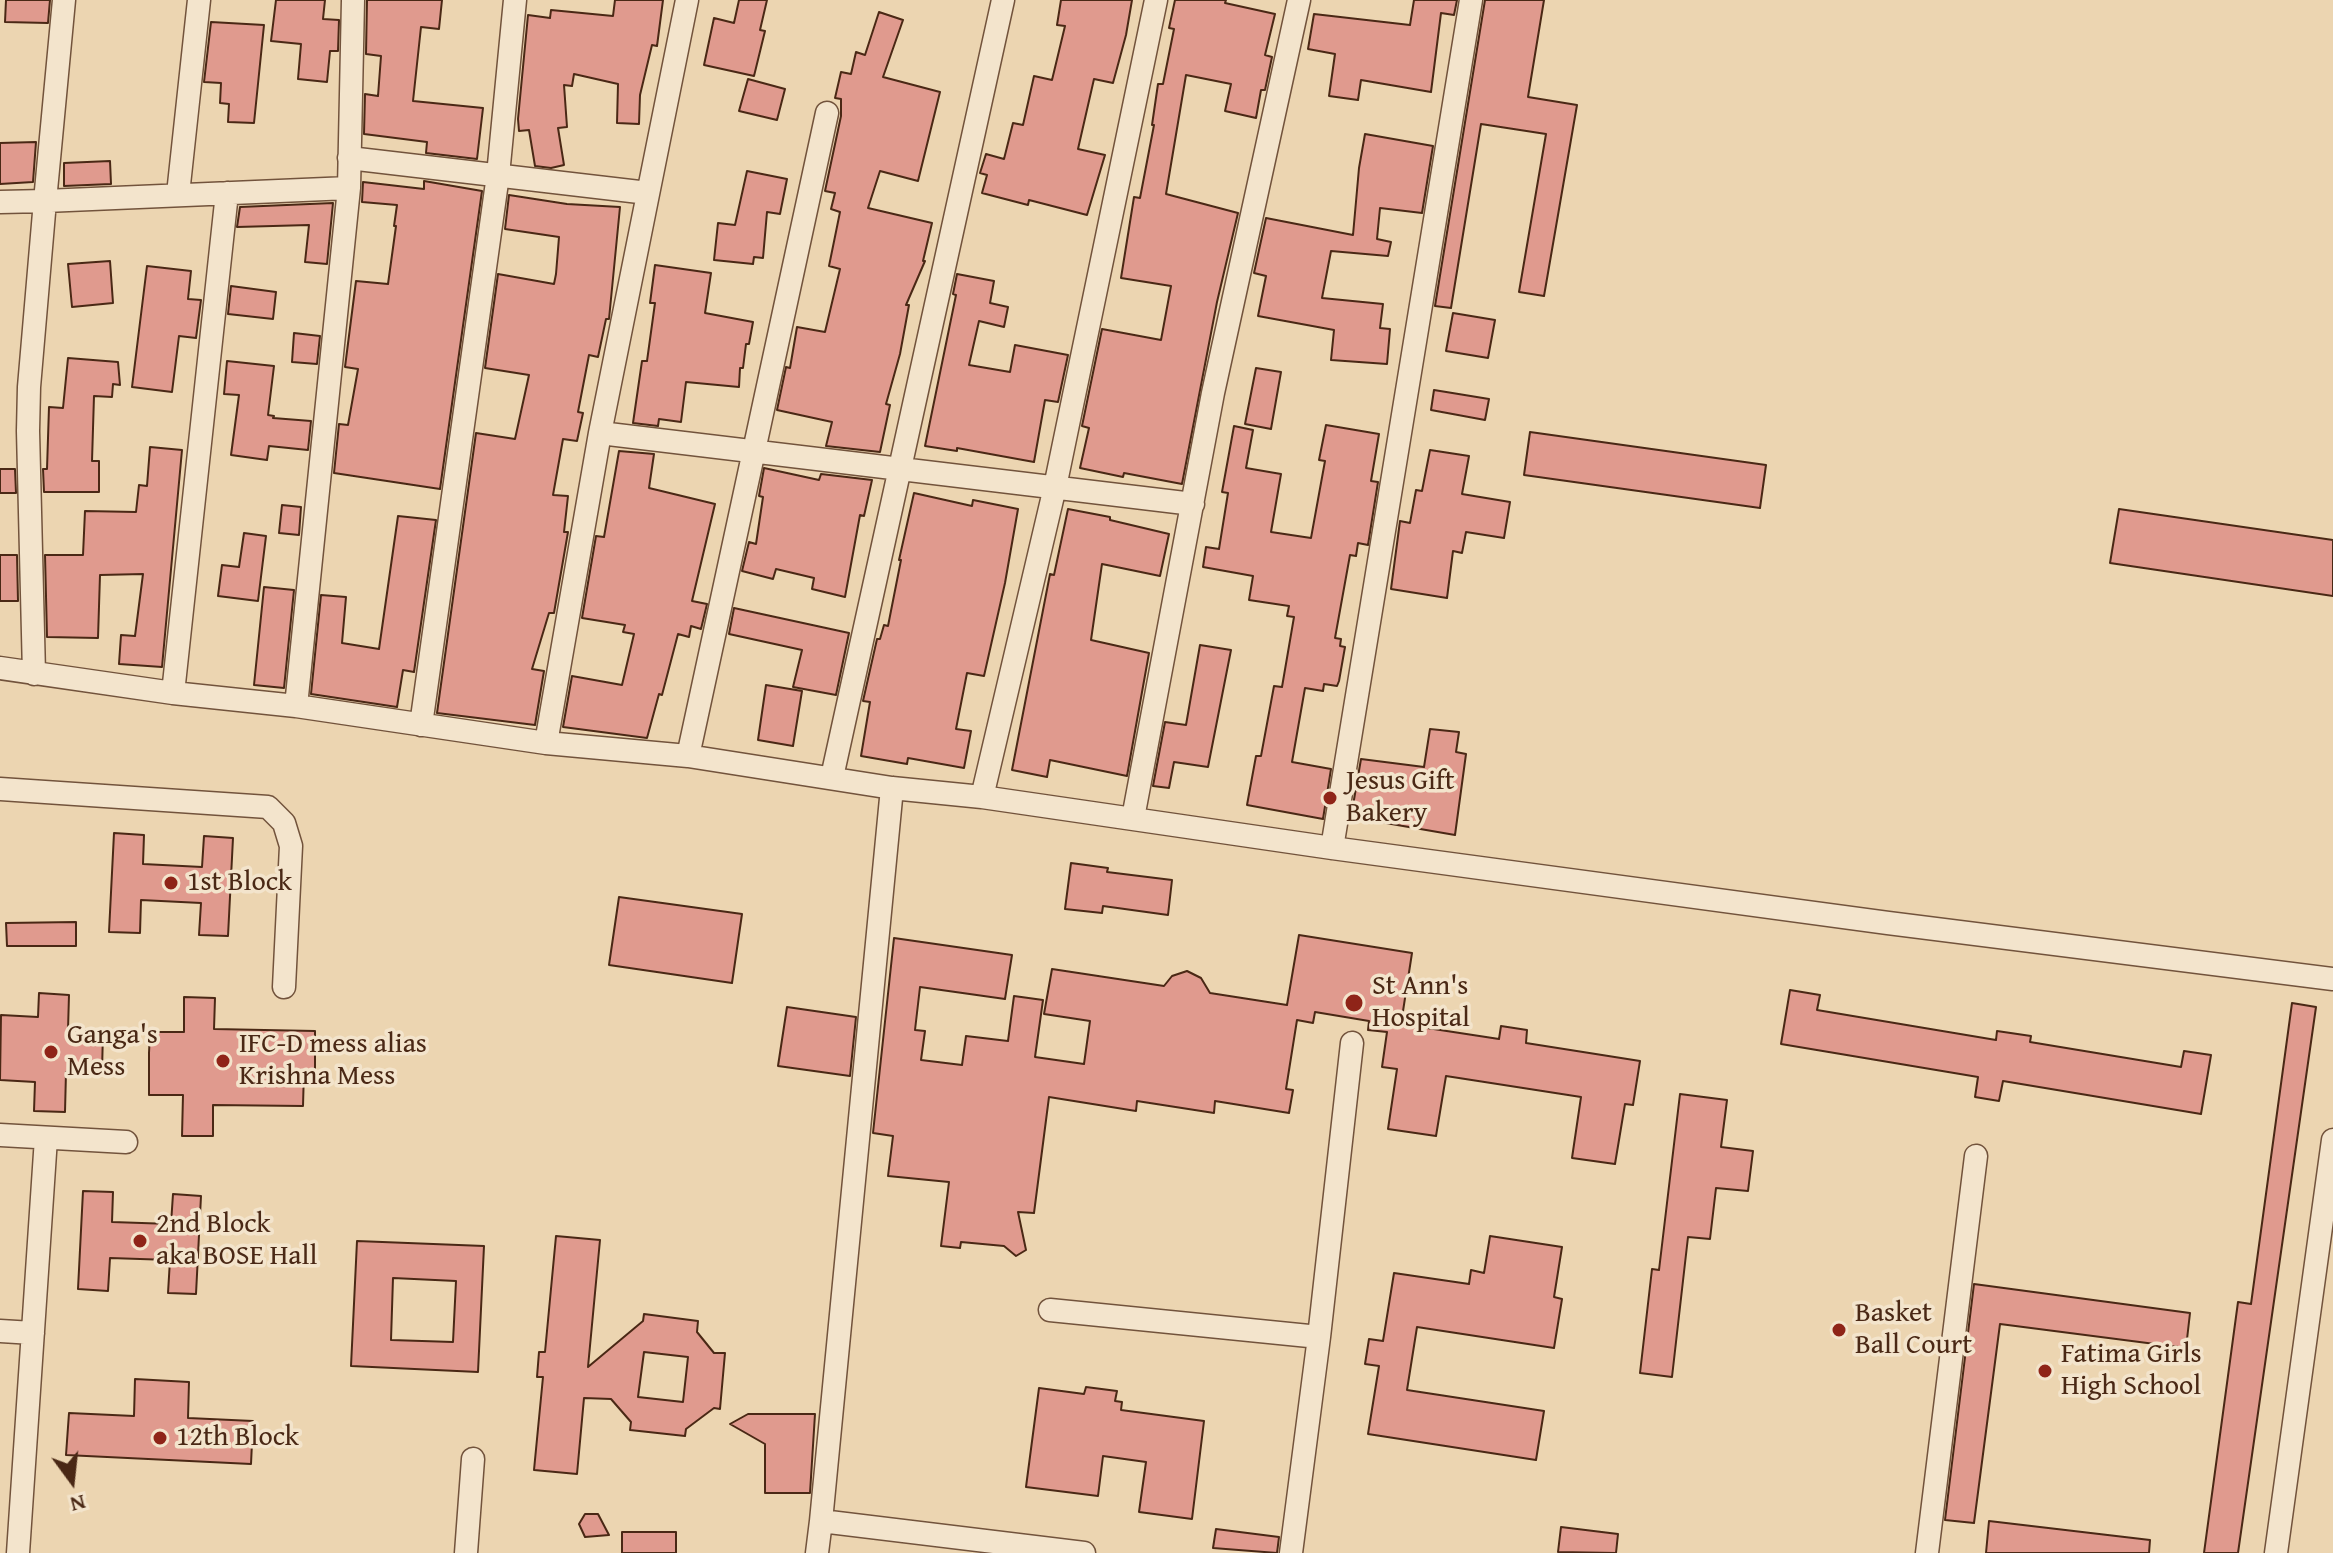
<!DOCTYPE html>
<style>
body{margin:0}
#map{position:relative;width:2333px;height:1553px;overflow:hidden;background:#ecd5b1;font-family:"Gentium Book Plus",serif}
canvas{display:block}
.north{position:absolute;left:32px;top:1441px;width:80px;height:80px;-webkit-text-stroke:6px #f3e4cc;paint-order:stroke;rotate:165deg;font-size:22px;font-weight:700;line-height:32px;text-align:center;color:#4a2815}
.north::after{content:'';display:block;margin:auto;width:28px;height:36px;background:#4a2815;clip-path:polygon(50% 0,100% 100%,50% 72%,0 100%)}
</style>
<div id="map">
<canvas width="2333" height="1553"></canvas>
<div class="north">N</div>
</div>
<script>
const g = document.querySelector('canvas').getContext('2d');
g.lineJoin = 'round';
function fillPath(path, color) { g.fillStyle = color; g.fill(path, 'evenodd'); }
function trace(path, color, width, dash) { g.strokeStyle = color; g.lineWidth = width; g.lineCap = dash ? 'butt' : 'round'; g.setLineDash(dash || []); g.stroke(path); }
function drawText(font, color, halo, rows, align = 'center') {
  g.font = font + ' "Gentium Book Plus",serif'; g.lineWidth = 7; g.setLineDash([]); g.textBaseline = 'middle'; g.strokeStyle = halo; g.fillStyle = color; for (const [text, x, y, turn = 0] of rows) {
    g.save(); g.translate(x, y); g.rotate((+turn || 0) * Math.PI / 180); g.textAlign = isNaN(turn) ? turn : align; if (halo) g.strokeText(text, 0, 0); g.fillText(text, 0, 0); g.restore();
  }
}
const building = new Path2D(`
 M 6,0 L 50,0 L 48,23 L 5,22 Z
 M 276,0 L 325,0 L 323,19 L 339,20 L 338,51 L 330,51 L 327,82 L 298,79 L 301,44 L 271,41 Z
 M 367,0 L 442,0 L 439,29 L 421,27 L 413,101 L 483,108 L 477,159 L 426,153 L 427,142 L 364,134 L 365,94 L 378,96 L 381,56 L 366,54 Z
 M 615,0 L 663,0 L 657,46 L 652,45 L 640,95 L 639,124 L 617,123 L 618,84 L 574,74 L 572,86 L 564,85 L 567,127 L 558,128 L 564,165 L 551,168 L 535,166 L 529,130 L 519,131 L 518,119 L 528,15 L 550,18 L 551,10 L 613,16 Z
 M 739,0 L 767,0 L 760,30 L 765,31 L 754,76 L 704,65 L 714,18 L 734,23 Z
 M 1061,0 L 1132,0 L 1126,35 L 1113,83 L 1094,79 L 1078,149 L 1105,155 L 1087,215 L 1029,200 L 1028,205 L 982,193 L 987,175 L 980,173 L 986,154 L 1004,159 L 1013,123 L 1023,125 L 1034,76 L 1052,80 L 1065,26 L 1057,25 Z
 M 1175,0 L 1226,0 L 1225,3 L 1275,14 L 1265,55 L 1272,57 L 1265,90 L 1261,90 L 1256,118 L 1225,111 L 1231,84 L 1186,75 L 1166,194 L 1238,213 L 1217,302 L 1182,484 L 1124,473 L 1123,477 L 1080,468 L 1089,428 L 1082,426 L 1102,329 L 1161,340 L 1171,286 L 1121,278 L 1134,197 L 1140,198 L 1154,125 L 1152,125 L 1158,84 L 1163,84 L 1174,29 L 1169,28 Z
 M 1414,0 L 1457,0 L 1454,15 L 1441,13 L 1431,92 L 1361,80 L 1358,100 L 1329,96 L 1335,54 L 1308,49 L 1314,14 L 1410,25 Z
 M 1485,0 L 1544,0 L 1528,97 L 1577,105 L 1544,296 L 1519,292 L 1546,134 L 1481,124 L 1451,308 L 1435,306 Z
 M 879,12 L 903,20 L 883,77 L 940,92 L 918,181 L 880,171 L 868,208 L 932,223 L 923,261 L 925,261 L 906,305 L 909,305 L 900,354 L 886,404 L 890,405 L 880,452 L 826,446 L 832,422 L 777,410 L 786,367 L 790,368 L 797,327 L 825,332 L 840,269 L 829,266 L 840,212 L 831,209 L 835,193 L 825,191 L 841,116 L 841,99 L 835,98 L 841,72 L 851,74 L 856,52 L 865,55 Z
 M 211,22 L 264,25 L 254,123 L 228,122 L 229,104 L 220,103 L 221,83 L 204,82 Z
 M 748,79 L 785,89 L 777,120 L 739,111 Z
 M 1365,134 L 1433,146 L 1422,213 L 1380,208 L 1377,239 L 1391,242 L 1388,256 L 1331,251 L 1322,298 L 1383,304 L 1380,328 L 1390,329 L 1387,364 L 1331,360 L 1334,330 L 1258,316 L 1266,276 L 1254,273 L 1266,218 L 1353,235 L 1359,168 Z
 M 36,142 L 33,182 L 0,184 L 0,143 Z
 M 110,161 L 111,184 L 64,186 L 64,163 Z
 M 747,171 L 787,179 L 780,214 L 767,212 L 763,258 L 754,257 L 753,264 L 714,260 L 718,223 L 735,225 Z
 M 424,181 L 482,191 L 440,489 L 334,473 L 339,424 L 348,425 L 358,369 L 345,367 L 356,281 L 388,284 L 396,226 L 394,226 L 397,205 L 362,202 L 363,182 L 424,189 Z
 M 509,195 L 567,204 L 620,207 L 609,319 L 606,319 L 598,357 L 589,355 L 578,412 L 583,413 L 577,441 L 563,439 L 553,495 L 568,496 L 564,532 L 568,532 L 554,613 L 549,613 L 532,669 L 544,671 L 535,725 L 437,713 L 476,433 L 515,439 L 529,375 L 485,368 L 498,274 L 554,284 L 556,274 L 559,237 L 505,229 Z
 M 333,203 L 327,264 L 305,262 L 309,225 L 237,227 L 240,207 Z
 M 110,261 L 113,303 L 72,307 L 68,264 Z
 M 655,265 L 711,273 L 705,313 L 753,322 L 749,344 L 746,344 L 743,368 L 740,368 L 739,387 L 686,382 L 681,422 L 659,419 L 658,426 L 633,423 L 642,361 L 647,361 L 655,303 L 650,303 Z
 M 147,266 L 191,271 L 188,299 L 201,300 L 196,338 L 179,336 L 172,392 L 132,387 Z
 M 957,274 L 994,281 L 990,303 L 1008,307 L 1004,327 L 979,321 L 969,365 L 1010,372 L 1015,345 L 1068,355 L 1058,402 L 1045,400 L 1034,462 L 957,448 L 957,451 L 925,446 L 956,295 L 953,294 Z
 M 231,286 L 276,292 L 273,319 L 228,314 Z
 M 1453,313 L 1495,320 L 1488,358 L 1446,351 Z
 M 294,333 L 320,336 L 317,364 L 292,362 Z
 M 68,358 L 118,362 L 120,385 L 113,384 L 112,397 L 94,396 L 92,461 L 99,461 L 99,492 L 44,492 L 43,469 L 47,469 L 49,407 L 63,408 Z
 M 227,361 L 274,366 L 268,415 L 274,416 L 273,418 L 311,421 L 308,450 L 269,446 L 267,460 L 231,455 L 239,395 L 224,394 Z
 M 1256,368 L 1281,372 L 1271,429 L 1245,424 Z
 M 1434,390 L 1489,399 L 1485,420 L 1431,410 Z
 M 1326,425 L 1379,434 L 1371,481 L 1378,482 L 1368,545 L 1358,543 L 1356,556 L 1350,555 L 1335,638 L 1341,639 L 1340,646 L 1345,647 L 1339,681 L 1337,686 L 1324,684 L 1323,691 L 1305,688 L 1292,762 L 1331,769 L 1323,819 L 1247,805 L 1256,756 L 1261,756 L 1274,686 L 1282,687 L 1294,617 L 1287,616 L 1289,606 L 1249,600 L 1253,576 L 1203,567 L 1206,547 L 1219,549 L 1228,493 L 1222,492 L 1234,426 L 1253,430 L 1246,468 L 1281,474 L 1271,532 L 1311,538 L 1325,461 L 1319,460 Z
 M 1530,432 L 1766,465 L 1760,508 L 1524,475 Z
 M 150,447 L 182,450 L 162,667 L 119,664 L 121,635 L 135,636 L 143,574 L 100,575 L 98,638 L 47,637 L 45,555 L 83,555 L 85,511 L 136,512 L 139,485 L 147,486 Z
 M 1430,450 L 1469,456 L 1462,494 L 1510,502 L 1504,538 L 1466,532 L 1462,553 L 1453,551 L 1447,598 L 1391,589 L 1400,521 L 1410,523 L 1416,490 L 1422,491 Z
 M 619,451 L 654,454 L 649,488 L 715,504 L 692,601 L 707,604 L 701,629 L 691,626 L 689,637 L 678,634 L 662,695 L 659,694 L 647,738 L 563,727 L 572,676 L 622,685 L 634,634 L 623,632 L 625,625 L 582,618 L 596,536 L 604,537 Z
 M 764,468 L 819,480 L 821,474 L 872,480 L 864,516 L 860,515 L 845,597 L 812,589 L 814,578 L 776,569 L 773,579 L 742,571 L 749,542 L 756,544 L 763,497 L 759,496 Z
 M 0,469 L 15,469 L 16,493 L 0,493 Z
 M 914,493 L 972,506 L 973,500 L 1018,509 L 1005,583 L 984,676 L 967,673 L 956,729 L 971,731 L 964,768 L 908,758 L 907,764 L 861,756 L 870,702 L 863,701 L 877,639 L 880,639 L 884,625 L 888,626 L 901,560 L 899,560 Z
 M 282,505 L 301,507 L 299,535 L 279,533 Z
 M 1068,509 L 1110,517 L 1110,520 L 1169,534 L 1160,576 L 1102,564 L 1091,640 L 1149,653 L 1127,776 L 1050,760 L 1047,777 L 1012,770 L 1050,574 L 1054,575 Z
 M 2119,509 L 2333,540 L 2333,596 L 2110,563 Z
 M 398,516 L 436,520 L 414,672 L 403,670 L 397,707 L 311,694 L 321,595 L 346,597 L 342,643 L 379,649 Z
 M 244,533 L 266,536 L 258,601 L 218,596 L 222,565 L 239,567 Z
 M 0,555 L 17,555 L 18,601 L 0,601 Z
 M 264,587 L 294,590 L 284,688 L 254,685 Z
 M 734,608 L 849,633 L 836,695 L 793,687 L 802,650 L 729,634 Z
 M 1200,645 L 1231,650 L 1208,767 L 1174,762 L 1169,788 L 1153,786 L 1165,722 L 1186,725 Z
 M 766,685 L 802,691 L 793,746 L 758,740 Z
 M 1430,729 L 1459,732 L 1456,752 L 1466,754 L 1455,835 L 1351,817 L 1361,759 L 1424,767 Z
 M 114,833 L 144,835 L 143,864 L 202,867 L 204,836 L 233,838 L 228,936 L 199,935 L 201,903 L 141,900 L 140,933 L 109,932 Z
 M 1071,863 L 1108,868 L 1107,872 L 1172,880 L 1168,915 L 1103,906 L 1102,913 L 1065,909 Z
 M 619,897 L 742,914 L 732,983 L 609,965 Z
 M 76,922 L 76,946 L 7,946 L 6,923 Z
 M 1299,935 L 1412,953 L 1401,1024 L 1499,1039 L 1501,1026 L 1527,1030 L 1526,1043 L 1640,1061 L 1633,1105 L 1625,1104 L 1615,1164 L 1572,1158 L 1581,1097 L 1446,1076 L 1436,1136 L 1388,1129 L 1397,1069 L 1382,1067 L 1387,1032 L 1368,1030 L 1369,1021 L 1315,1012 L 1313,1023 L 1297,1020 L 1286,1089 L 1293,1090 L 1289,1113 L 1215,1101 L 1214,1113 L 1137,1101 L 1136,1111 L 1049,1097 L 1034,1213 L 1018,1212 L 1026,1250 L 1016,1256 L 1004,1246 L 961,1242 L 960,1248 L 941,1246 L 949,1182 L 888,1176 L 893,1136 L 873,1133 L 894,938 L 1012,955 L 1005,999 L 920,987 L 915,1030 L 925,1031 L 921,1060 L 962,1065 L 966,1036 L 1008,1041 L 1014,996 L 1043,1000 L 1035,1057 L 1084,1064 L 1090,1021 L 1044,1014 L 1052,969 L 1164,986 L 1172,976 L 1187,971 L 1201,978 L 1210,993 L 1287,1005 Z
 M 1790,990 L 1820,995 L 1817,1010 L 1996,1040 L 1997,1031 L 2031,1036 L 2030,1042 L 2181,1067 L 2184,1051 L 2211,1055 L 2201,1114 L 2003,1081 L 1999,1101 L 1975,1097 L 1978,1077 L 1781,1044 Z
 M 39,993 L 69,995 L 68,1030 L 103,1031 L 102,1072 L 66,1072 L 65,1112 L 34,1111 L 35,1082 L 0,1080 L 1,1015 L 38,1017 Z
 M 184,997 L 215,998 L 214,1029 L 315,1031 L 315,1070 L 304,1070 L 303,1106 L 213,1105 L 213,1136 L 182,1136 L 183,1095 L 149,1095 L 149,1053 L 150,1032 L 184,1032 Z
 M 2292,1003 L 2316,1007 L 2238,1553 L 2204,1553 L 2238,1302 L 2251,1304 Z
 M 787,1007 L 856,1017 L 850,1076 L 778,1066 Z
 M 1680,1094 L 1727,1100 L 1721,1147 L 1753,1151 L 1748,1191 L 1716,1188 L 1710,1239 L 1688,1237 L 1672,1377 L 1640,1373 L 1652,1269 L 1659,1270 Z
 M 83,1191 L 113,1192 L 112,1222 L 171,1224 L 173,1194 L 201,1196 L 196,1294 L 168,1293 L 170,1260 L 110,1258 L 108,1291 L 78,1289 Z
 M 556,1236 L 600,1240 L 588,1367 L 643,1321 L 644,1314 L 698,1321 L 697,1332 L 714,1353 L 725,1353 L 720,1409 L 714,1408 L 686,1429 L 685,1436 L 630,1430 L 631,1422 L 611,1399 L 584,1398 L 577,1474 L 534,1470 L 543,1377 L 537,1377 L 539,1352 L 545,1352 ZM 644,1352 L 688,1357 L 683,1402 L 638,1397 Z
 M 1490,1236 L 1562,1247 L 1554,1297 L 1562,1299 L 1554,1348 L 1417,1327 L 1407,1390 L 1544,1411 L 1536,1460 L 1368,1434 L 1379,1366 L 1365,1364 L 1369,1339 L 1383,1341 L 1394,1273 L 1469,1284 L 1471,1270 L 1484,1273 Z
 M 357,1241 L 484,1246 L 478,1372 L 351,1366 ZM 393,1278 L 456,1281 L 453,1342 L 391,1340 Z
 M 1974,1284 L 2190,1313 L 2186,1348 L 2000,1324 L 1974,1523 L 1945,1520 Z
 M 135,1379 L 189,1382 L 188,1418 L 253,1421 L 251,1464 L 66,1455 L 69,1413 L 134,1416 Z
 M 1086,1387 L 1117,1391 L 1115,1401 L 1122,1402 L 1121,1410 L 1204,1421 L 1192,1519 L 1139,1512 L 1146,1462 L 1103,1456 L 1098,1496 L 1026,1487 L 1039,1388 L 1084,1394 Z
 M 748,1414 L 815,1414 L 810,1493 L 765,1493 L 765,1444 L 730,1424 Z
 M 585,1514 L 598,1514 L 609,1535 L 585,1537 L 579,1524 Z
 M 1989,1521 L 2150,1540 L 2149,1553 L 1986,1553 Z
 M 1561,1527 L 1618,1534 L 1616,1553 L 1558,1552 Z
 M 1216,1529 L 1279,1537 L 1277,1553 L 1213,1548 Z
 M 622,1532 L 676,1532 L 676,1553 L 622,1553 Z`);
const street = new Path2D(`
 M 64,0 L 45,201 L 349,188
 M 349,158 L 648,193
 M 178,194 L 199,0
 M 0,202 L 45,201 L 29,387 L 28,431 L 34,674
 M 600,433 L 1193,504
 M 0,668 L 173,693 L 296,706 L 546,743 L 688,756 L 892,788 L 982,797 L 1332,848 L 1888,923 L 2333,979
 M 173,693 L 227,193
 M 296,706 L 349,188 L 353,0
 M 421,725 L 498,175 L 515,0
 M 546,743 L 600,433 L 687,0
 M 688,756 L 827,113
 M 832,777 L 1003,0
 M 0,789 L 268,807 L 284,823 L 291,846 L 284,987
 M 982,797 L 1055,487 L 1156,0
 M 1133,818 L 1213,393 L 1299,0
 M 1332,848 L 1471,0
 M 0,1135 L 126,1142
 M 1050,1310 L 1319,1337 L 1291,1553
 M 0,1331 L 33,1333
 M 1319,1337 L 1352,1043
 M 821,1521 L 892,788
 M 18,1553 L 46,1138
 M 466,1553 L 473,1459
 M 817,1553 L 821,1521 L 1084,1553
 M 1927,1553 L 1976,1156
 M 2276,1553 L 2333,1140`);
const markers = [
 [1330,798,8,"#8f2418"],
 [171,883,8,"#8f2418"],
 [1354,1003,10,"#8f2418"],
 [51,1052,8,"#8f2418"],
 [223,1061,8,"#8f2418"],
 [140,1241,8,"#8f2418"],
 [1839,1330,8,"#8f2418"],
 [2045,1371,8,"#8f2418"],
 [160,1438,8,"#8f2418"]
];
const poiNames = [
 ["Jesus Gift",1346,782],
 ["Bakery",1346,814],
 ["1st Block",187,883],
 ["St Ann's",1372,987],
 ["Hospital",1372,1019],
 ["Ganga's",67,1036],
 ["Mess",67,1068],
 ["IFC-D mess alias",239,1045],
 ["Krishna Mess",239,1077],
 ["2nd Block",156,1225],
 ["aka BOSE Hall",156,1257],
 ["Basket",1855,1314],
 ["Ball Court",1855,1346],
 ["Fatima Girls",2061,1355],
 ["High School",2061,1387],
 ["12th Block",176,1438]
];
fillPath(building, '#e09a8e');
trace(building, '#4a2815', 2);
trace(street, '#72533c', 25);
trace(street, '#f3e4cc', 22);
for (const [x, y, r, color] of markers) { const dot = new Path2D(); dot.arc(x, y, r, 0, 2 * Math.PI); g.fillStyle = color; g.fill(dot); trace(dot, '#f3e4cc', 3); }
drawText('28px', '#4a2815', '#f3e4cc', poiNames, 'left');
</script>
